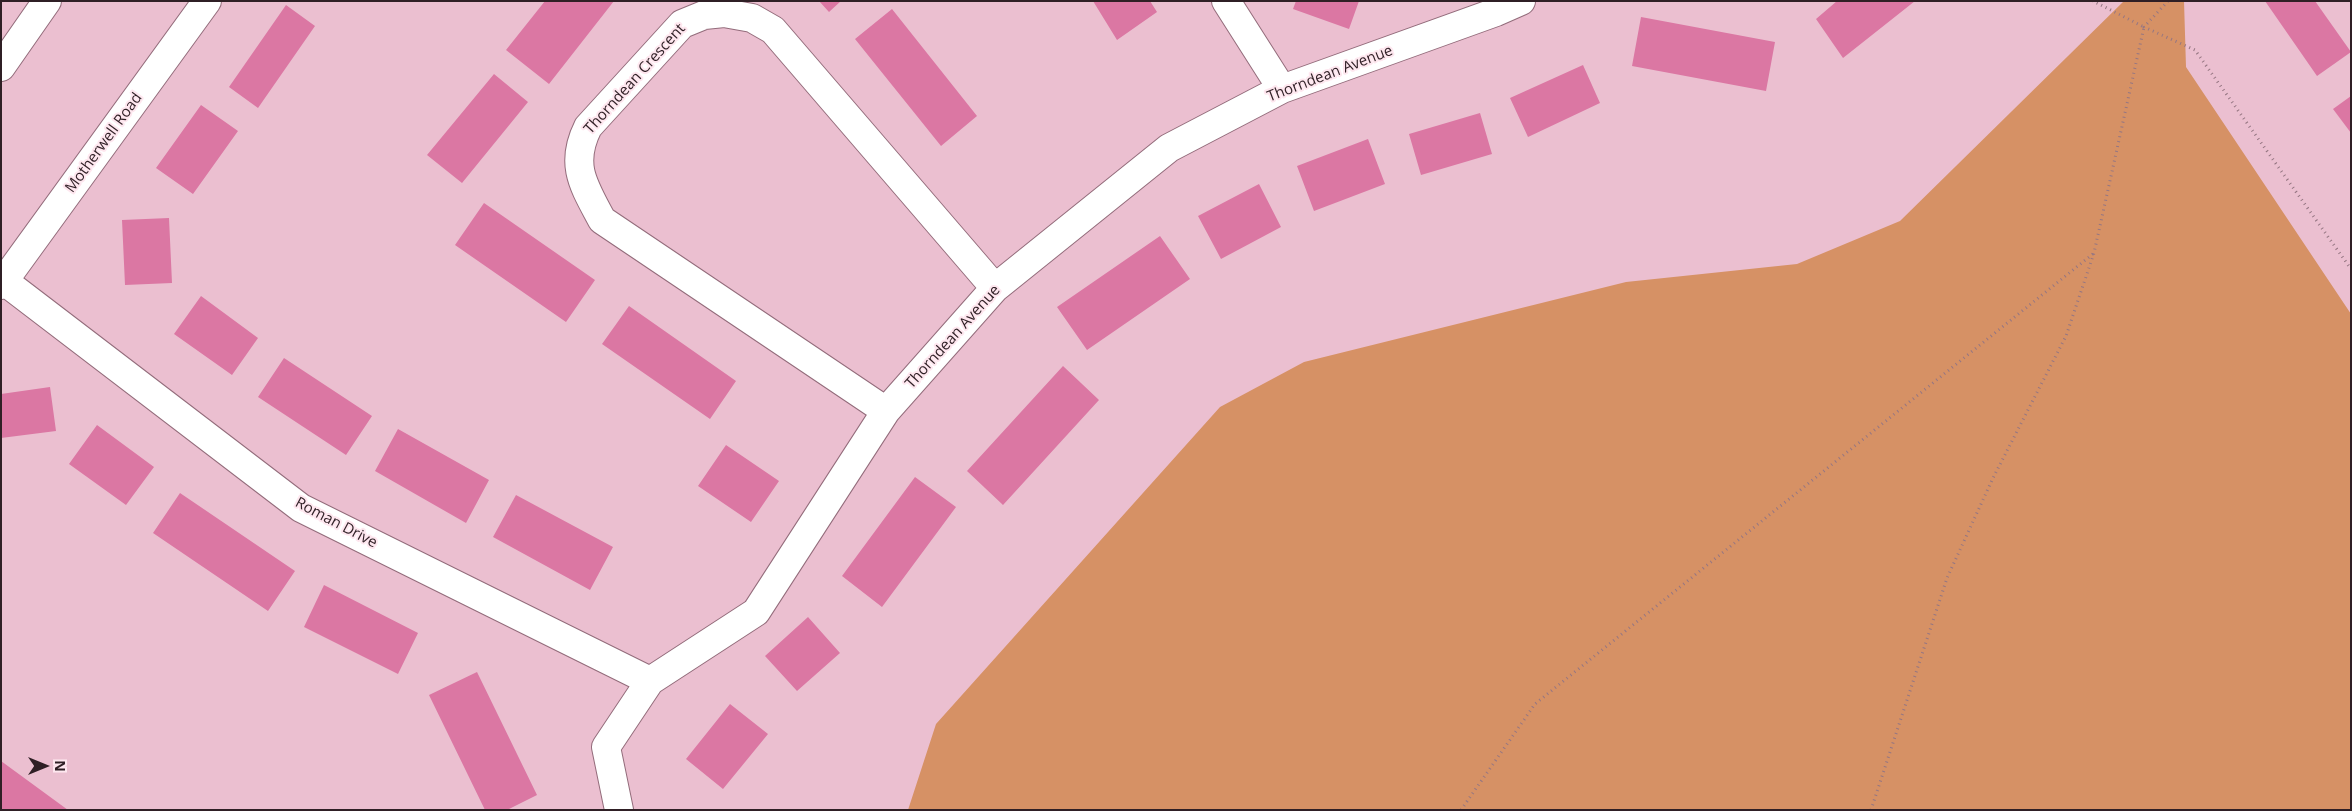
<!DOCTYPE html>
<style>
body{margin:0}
#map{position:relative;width:2352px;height:811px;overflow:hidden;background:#ebbfd0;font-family:"Open Sans",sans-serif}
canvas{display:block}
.frame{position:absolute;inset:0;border:2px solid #2f1f25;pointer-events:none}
.north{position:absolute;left:20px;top:741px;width:50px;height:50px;-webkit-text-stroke:4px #fee7ef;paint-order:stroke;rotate:90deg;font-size:14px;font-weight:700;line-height:20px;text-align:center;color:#2f1f25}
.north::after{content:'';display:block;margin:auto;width:18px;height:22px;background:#2f1f25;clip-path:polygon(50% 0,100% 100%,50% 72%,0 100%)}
</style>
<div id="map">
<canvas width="2352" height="811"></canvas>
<div class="frame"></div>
<div class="north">N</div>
</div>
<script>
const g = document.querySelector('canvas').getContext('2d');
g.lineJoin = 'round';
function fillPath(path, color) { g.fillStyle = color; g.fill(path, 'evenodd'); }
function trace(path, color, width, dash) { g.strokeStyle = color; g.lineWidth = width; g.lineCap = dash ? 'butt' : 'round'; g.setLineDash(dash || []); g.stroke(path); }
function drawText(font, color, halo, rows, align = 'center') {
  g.font = font + ' "Open Sans",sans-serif'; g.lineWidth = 4; g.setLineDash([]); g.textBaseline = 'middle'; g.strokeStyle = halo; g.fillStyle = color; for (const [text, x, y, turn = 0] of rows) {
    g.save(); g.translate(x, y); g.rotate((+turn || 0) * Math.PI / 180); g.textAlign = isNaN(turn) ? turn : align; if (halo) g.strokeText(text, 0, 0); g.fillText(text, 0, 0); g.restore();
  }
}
const green = new Path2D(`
 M 2124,1 L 2184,1 L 2186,67 L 2351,314 L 2351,810 L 908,810 L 936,724 L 1220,407 L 1304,362 L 1626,282 L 1797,264 L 1900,221 Z`);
const building = new Path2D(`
 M 545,1 L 614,1 L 549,84 L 506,50 Z
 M 819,1 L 841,1 L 829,12 Z
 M 1093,1 L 1150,1 L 1157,12 L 1117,40 Z
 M 1296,1 L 1359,1 L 1349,29 L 1293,9 Z
 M 1837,1 L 1915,1 L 1843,58 L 1816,19 Z
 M 2265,1 L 2315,1 L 2351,52 L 2317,76 Z
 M 286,5 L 315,26 L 258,108 L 229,87 Z
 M 892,9 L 977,116 L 941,146 L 855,39 Z
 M 1641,17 L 1775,42 L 1766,91 L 1632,66 Z
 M 1583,65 L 1600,103 L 1528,137 L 1510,98 Z
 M 494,74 L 528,102 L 462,183 L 427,155 Z
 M 2351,96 L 2351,133 L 2333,109 Z
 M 201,105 L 238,131 L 193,194 L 156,168 Z
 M 1480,113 L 1492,154 L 1421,175 L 1409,134 Z
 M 1368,139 L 1385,184 L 1314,211 L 1297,166 Z
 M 1259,184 L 1281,227 L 1221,259 L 1198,216 Z
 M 484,203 L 595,280 L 566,322 L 455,245 Z
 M 169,218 L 172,283 L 125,285 L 122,220 Z
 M 1160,236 L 1190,279 L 1087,350 L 1057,307 Z
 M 201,296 L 258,338 L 232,375 L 174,334 Z
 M 629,306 L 736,381 L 710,419 L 602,344 Z
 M 284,358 L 372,416 L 346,455 L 258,397 Z
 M 1063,366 L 1099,400 L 1003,505 L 967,471 Z
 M 50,387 L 56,431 L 1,438 L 1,394 Z
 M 97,425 L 154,467 L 126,505 L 69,464 Z
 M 398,429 L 489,480 L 466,523 L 375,471 Z
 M 726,445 L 779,481 L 751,522 L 698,486 Z
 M 915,477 L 956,507 L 882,607 L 842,576 Z
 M 180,493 L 295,571 L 268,611 L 153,533 Z
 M 516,495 L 613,547 L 590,590 L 493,537 Z
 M 324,585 L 418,633 L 398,674 L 304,627 Z
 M 808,617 L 840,653 L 797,691 L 765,656 Z
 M 477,672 L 537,795 L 507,810 L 485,810 L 429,695 Z
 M 730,704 L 768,734 L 723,789 L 686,759 Z
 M 1,761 L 68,810 L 1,810 Z`);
const path = new Path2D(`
 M 2168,1 L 2144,27 L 2195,50 L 2351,269
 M 1461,810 L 1535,704 L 2094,253
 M 1871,810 L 1947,578 L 1993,478 L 2066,336 L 2094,253 L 2144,27 L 2093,1`);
const minor = new Path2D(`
 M 1226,1 L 1282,89
 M 4,281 L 301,508 L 650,681
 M 1,285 L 207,1
 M 886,411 L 602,220 C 584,186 569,165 588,127 L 682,24 L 704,15 L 724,13 L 752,18 L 773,30 L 995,288
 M 619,810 L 606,747 L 650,681 L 756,612 L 886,411 L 995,288 L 1169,148 L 1282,89 L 1496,12 L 1521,1`);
const primary = new Path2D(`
 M 1,67 L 47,1`);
const streetNames = [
 ["Thorndean Avenue",1330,74,-21],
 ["Thorndean Crescent",635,79,-48],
 ["Motherwell Road",104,143,-54],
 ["Thorndean Avenue",953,337,-48],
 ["Roman Drive",336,523,28]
];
fillPath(green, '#d69165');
fillPath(building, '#db77a3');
trace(minor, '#936c7b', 30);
trace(primary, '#936c7b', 30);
trace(path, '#957682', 3, [1, 4]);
trace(minor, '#fff', 28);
trace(primary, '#fff', 28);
drawText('15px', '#2f1f25', '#fee7ef', streetNames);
</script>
